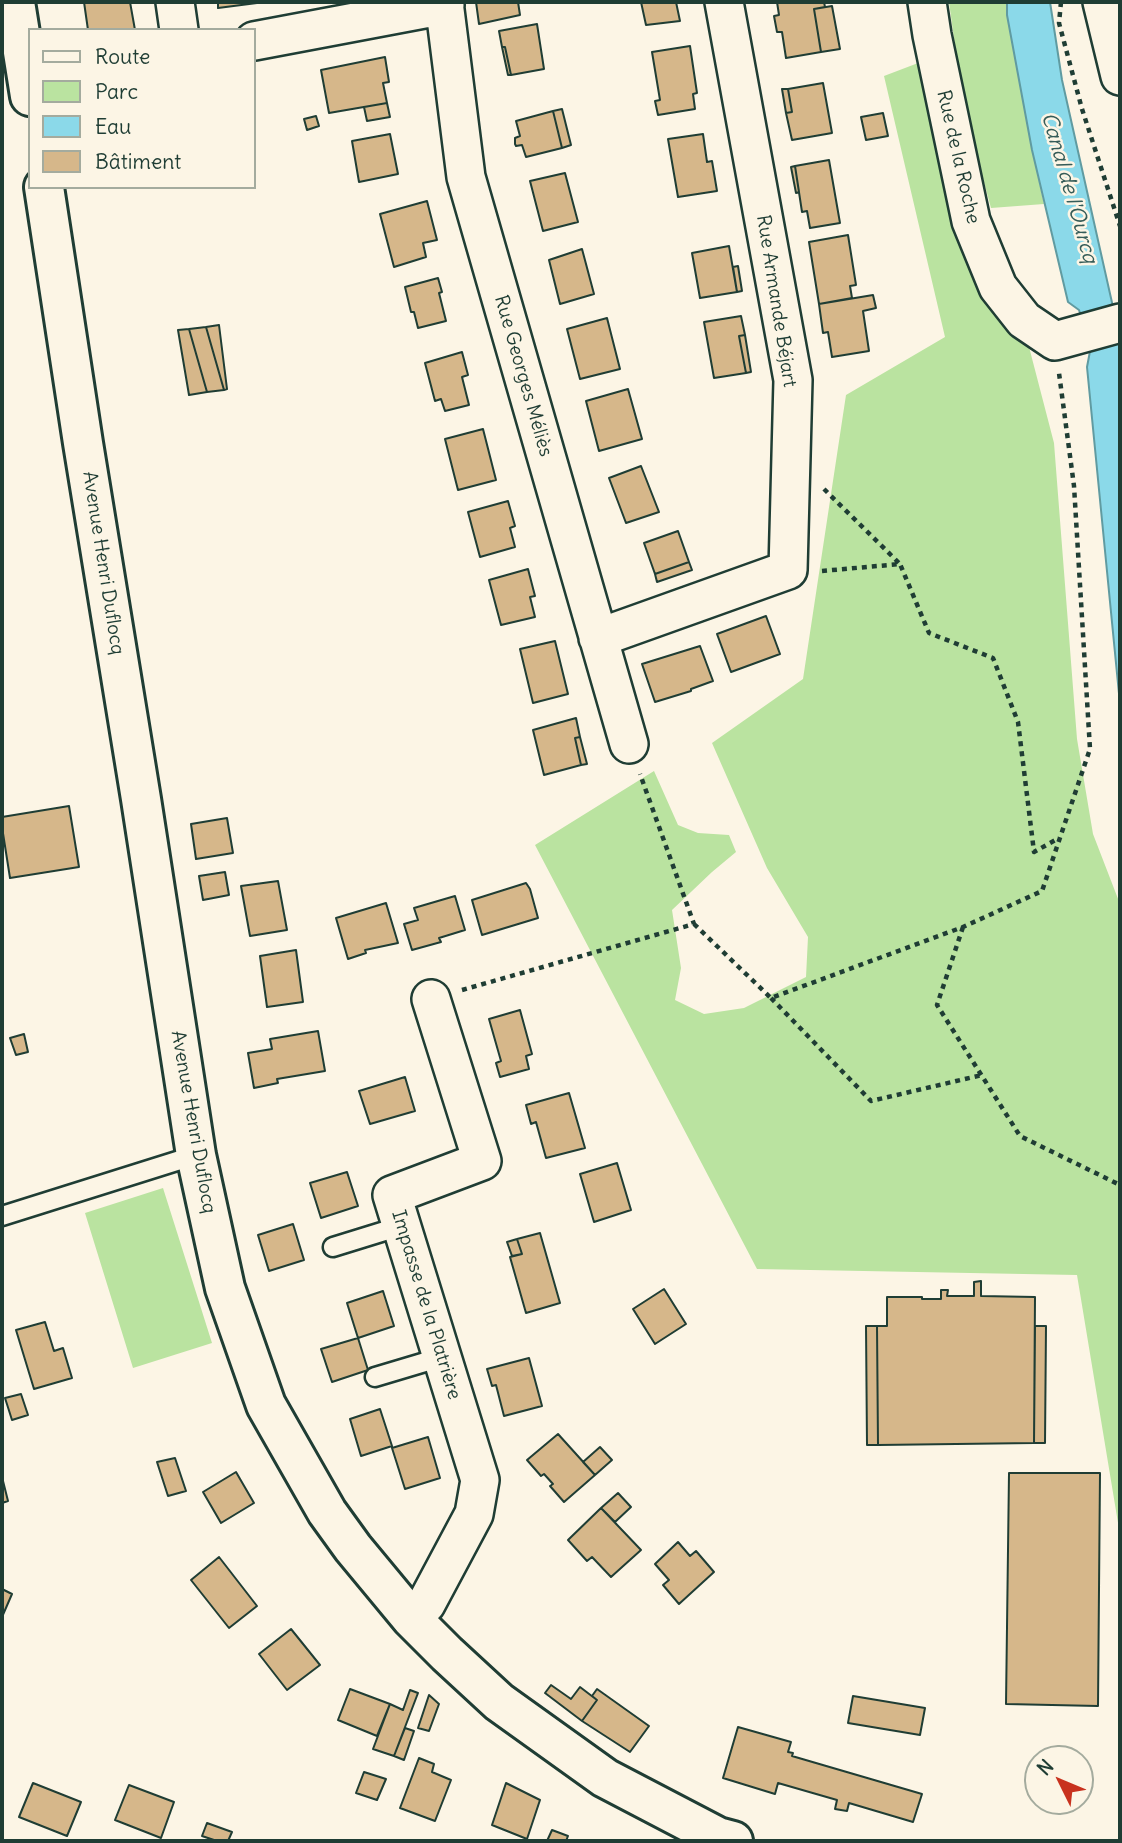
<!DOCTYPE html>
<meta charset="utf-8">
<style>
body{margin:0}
#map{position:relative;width:1122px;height:1843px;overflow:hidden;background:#fcf5e5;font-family:Delius,sans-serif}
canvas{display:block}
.frame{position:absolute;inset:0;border:4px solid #1f3d34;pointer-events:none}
.legend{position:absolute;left:28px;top:28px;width:228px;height:161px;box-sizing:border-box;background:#fcf5e5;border:2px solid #a4ab9e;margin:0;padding:9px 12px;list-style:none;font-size:21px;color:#1f3d34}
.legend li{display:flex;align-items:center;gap:14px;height:35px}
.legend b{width:35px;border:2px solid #a4ab9e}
.north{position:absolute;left:1024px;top:1745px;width:70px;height:70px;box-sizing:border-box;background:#fcf5e5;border:2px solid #a4ab9e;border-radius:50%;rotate:313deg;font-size:19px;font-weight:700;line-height:28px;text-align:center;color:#1f3d34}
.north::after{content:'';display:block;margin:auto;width:24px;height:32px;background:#c8321e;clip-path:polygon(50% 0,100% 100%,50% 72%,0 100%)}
</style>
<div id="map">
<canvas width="1122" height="1843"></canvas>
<div class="frame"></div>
<ul class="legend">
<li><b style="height:9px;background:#fcf5e5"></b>Route</li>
<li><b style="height:19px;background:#bae3a0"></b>Parc</li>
<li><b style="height:19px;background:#8bd9e9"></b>Eau</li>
<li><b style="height:19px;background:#d6b78a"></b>Bâtiment</li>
</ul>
<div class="north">N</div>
</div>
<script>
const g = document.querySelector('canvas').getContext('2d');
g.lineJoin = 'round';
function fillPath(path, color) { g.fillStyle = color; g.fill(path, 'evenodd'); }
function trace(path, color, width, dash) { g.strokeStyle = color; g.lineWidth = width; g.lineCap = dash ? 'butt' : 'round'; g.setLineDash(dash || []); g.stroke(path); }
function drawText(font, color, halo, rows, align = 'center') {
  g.font = font + ' Delius,sans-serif'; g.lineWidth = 5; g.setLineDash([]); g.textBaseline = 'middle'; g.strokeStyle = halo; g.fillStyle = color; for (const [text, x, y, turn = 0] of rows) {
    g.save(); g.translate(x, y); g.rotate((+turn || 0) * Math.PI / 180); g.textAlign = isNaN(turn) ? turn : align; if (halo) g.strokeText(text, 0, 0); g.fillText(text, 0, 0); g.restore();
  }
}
const green = new Path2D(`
 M 949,2 L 1007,2 L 1007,15 L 1032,150 L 1044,204 L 991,208 L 963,105 Z
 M 926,60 L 1028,343 L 1054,443 L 1077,739 L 1093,834 L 1120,904 L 1120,1535 L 1077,1275 L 757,1269 L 535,845 L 654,771 L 678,825 L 698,833 L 729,835 L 736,852 L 712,872 L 672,910 L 681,968 L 675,1000 L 704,1014 L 744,1008 L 806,977 L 808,937 L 767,868 L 712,743 L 803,679 L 846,395 L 945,337 L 884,76 Z
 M 163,1188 L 212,1343 L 133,1368 L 85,1213 Z`);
const water = new Path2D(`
 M 1007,2 L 1050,2 L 1062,80 L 1113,307 L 1120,334 L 1120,704 L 1087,367 L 1091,346 L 1079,310 L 1068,302 L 1032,150 L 1007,15 Z`);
const building = new Path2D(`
 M 84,2 L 130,2 L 135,30 L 88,30 Z
 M 218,2 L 257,2 L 257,3 L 218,8 Z
 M 476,2 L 518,2 L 520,15 L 479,24 Z
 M 641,2 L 676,2 L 680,21 L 646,25 Z
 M 777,2 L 824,2 L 825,7 L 814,9 L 821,52 L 786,58 L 782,32 L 777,32 L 774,16 L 779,15 Z
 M 832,6 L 840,49 L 821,52 L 814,9 Z
 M 537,24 L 544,69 L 511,75 L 505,47 L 502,47 L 499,31 Z
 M 690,46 L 697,93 L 693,94 L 695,109 L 658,115 L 655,101 L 660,100 L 652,52 Z
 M 502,47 L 505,47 L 511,75 L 508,75 Z
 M 385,57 L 389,82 L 383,83 L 387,103 L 329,113 L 321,70 Z
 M 823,83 L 832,133 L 792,140 L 786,113 L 792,112 L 788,89 Z
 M 782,89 L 788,89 L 792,112 L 786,113 Z
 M 387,103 L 390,117 L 367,121 L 364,107 Z
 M 562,109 L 571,145 L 562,148 L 553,111 Z
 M 553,111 L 562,148 L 526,157 L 522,145 L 516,146 L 515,144 L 515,138 L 520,136 L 516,121 Z
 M 883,113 L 888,136 L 866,140 L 861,117 Z
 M 316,116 L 319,126 L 307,130 L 304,119 Z
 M 390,134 L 398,174 L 359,182 L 352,141 Z
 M 703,134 L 707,162 L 712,161 L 717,191 L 678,197 L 668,139 Z
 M 829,160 L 840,223 L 810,228 L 807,211 L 802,212 L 795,166 Z
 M 795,166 L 799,192 L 796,193 L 791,167 Z
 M 565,173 L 578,222 L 543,231 L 530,181 Z
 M 427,201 L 437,240 L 423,243 L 426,257 L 394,267 L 380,214 Z
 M 848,235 L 856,285 L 850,286 L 852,298 L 819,304 L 809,242 Z
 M 729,246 L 737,292 L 700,298 L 692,253 Z
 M 582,249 L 594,294 L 560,304 L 549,260 Z
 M 738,266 L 742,291 L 737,292 L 733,267 Z
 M 438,278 L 442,292 L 439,293 L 446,321 L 418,328 L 414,312 L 411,312 L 405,287 Z
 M 873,295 L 876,308 L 863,311 L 869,351 L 832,357 L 828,332 L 823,333 L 819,304 Z
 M 741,316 L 745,335 L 739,336 L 746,373 L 714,378 L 704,322 Z
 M 607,318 L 620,369 L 580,379 L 567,329 Z
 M 219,325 L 227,389 L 224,390 L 206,327 Z
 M 206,327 L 224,390 L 207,392 L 189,329 Z
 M 189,329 L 207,392 L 189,395 L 178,330 Z
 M 745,335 L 751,372 L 746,373 L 739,336 Z
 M 462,352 L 468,375 L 462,377 L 469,405 L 445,411 L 441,399 L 435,401 L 425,363 Z
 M 628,389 L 642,439 L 599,451 L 586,401 Z
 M 483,429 L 496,480 L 458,490 L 445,439 Z
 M 641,466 L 659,512 L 626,523 L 609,478 Z
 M 508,501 L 515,526 L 510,528 L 515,547 L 480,557 L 468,512 Z
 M 678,531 L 689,562 L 655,574 L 644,543 Z
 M 689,562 L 692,570 L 657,582 L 655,574 Z
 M 528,569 L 535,596 L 530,597 L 535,617 L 501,625 L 489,580 Z
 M 766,616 L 780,654 L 731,672 L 717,634 Z
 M 555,641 L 568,694 L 533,703 L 520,649 Z
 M 700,646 L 713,681 L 691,689 L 691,691 L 655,702 L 642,664 Z
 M 576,718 L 580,737 L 575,738 L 581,765 L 544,775 L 533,730 Z
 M 580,737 L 587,764 L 581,765 L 575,738 Z
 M 69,806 L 79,867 L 10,878 L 2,827 L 2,817 Z
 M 227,818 L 233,853 L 196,859 L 191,824 Z
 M 225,872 L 229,895 L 203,900 L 199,876 Z
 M 278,881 L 287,930 L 250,936 L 241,886 Z
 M 526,883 L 530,889 L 538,918 L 482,935 L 472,900 Z
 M 455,896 L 465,930 L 439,938 L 441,942 L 412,950 L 404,924 L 418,920 L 414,908 Z
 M 386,903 L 398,943 L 365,950 L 366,953 L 348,959 L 336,918 Z
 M 296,950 L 303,1002 L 267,1007 L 260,956 Z
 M 520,1010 L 532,1054 L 526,1056 L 529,1069 L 500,1077 L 496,1063 L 501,1061 L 489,1019 Z
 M 318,1031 L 325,1071 L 277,1079 L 278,1083 L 254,1088 L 248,1053 L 272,1049 L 270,1039 Z
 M 24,1034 L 28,1052 L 16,1055 L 10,1038 Z
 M 405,1077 L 415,1111 L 370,1124 L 359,1091 Z
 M 569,1093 L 585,1148 L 546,1158 L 536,1122 L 531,1124 L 526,1105 Z
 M 617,1163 L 631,1210 L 594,1222 L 580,1174 Z
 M 347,1172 L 358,1206 L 321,1218 L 310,1183 Z
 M 293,1224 L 304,1260 L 269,1271 L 258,1235 Z
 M 540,1233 L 560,1303 L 526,1313 L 510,1257 L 522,1254 L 517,1239 Z
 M 517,1239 L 522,1254 L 512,1256 L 507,1242 Z
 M 981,1281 L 981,1296 L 1035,1297 L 1034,1443 L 878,1445 L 877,1326 L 887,1326 L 887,1297 L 922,1297 L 922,1299 L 941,1299 L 941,1290 L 948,1290 L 947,1296 L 974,1296 L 974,1282 Z
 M 664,1289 L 686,1324 L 655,1344 L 633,1309 Z
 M 383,1291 L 394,1326 L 358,1338 L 347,1303 Z
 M 45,1322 L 54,1351 L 63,1348 L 72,1378 L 34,1389 L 16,1330 Z
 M 866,1326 L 877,1326 L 878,1445 L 867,1445 Z
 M 1035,1326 L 1046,1326 L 1045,1443 L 1034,1443 Z
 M 358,1338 L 368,1370 L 332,1382 L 321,1349 Z
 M 529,1358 L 542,1406 L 504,1416 L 496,1385 L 492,1386 L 487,1369 Z
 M 21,1394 L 28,1415 L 12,1420 L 5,1398 Z
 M 380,1409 L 392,1446 L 361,1456 L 350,1419 Z
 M 558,1434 L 595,1475 L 564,1502 L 550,1486 L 553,1484 L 544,1474 L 541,1476 L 527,1460 Z
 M 428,1437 L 440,1478 L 405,1489 L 392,1448 Z
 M 600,1447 L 612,1460 L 595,1475 L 583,1462 Z
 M 175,1458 L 186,1491 L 168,1496 L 157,1462 Z
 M 236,1472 L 254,1503 L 221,1523 L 203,1492 Z
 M 1009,1473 L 1100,1473 L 1098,1706 L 1006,1704 Z
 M 2,1477 L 8,1501 L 2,1503 Z
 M 618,1493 L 631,1507 L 615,1522 L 601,1508 Z
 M 601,1508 L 641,1550 L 611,1577 L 592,1557 L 587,1561 L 568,1540 Z
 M 678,1542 L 690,1556 L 696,1551 L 714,1572 L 679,1604 L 663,1585 L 669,1580 L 655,1564 Z
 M 219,1557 L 257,1606 L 229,1628 L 191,1580 Z
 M 2,1589 L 12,1594 L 2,1617 Z
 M 291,1629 L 320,1665 L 287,1690 L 259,1654 Z
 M 551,1685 L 571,1699 L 580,1687 L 597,1700 L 582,1721 L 545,1693 Z
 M 350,1689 L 390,1704 L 377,1736 L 338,1720 Z
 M 597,1689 L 649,1726 L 630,1752 L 582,1721 L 597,1700 L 592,1696 Z
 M 410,1690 L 418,1693 L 394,1756 L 373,1749 L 390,1704 L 403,1710 Z
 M 429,1695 L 439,1704 L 429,1731 L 418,1728 Z
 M 853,1696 L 925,1708 L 920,1735 L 848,1723 Z
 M 738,1727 L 791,1742 L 788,1752 L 793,1753 L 792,1756 L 922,1794 L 913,1822 L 849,1803 L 847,1811 L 835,1809 L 837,1800 L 778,1783 L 775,1794 L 723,1778 Z
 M 405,1728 L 414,1731 L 404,1760 L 394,1756 Z
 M 419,1758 L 434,1764 L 432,1772 L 451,1780 L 435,1821 L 400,1808 Z
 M 364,1772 L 386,1779 L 377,1800 L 356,1793 Z
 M 33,1783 L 81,1802 L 67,1836 L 19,1817 Z
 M 506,1783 L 540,1800 L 527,1839 L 492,1825 Z
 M 129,1785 L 174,1802 L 161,1838 L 115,1820 Z
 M 207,1823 L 232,1832 L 228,1841 L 217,1841 L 202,1836 Z
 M 552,1830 L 568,1836 L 566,1841 L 547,1841 Z`);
const path = new Path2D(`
 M 1061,2 L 1059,23 L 1082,109 L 1120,226
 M 824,489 L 900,564
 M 822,571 L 900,564 L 929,633 L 993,658 L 1018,722 L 1034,852 L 1059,838
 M 694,924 L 771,998 L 963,927 L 1042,891 L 1090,749 L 1074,486 L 1059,373
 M 963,927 L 937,1005 L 1020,1136 L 1120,1185
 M 462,990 L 694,924 L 640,774
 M 771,998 L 871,1101 L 982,1075`);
const lane = new Path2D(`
 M 2,1216 L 196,1155
 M 333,1247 L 401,1226
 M 375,1377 L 442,1357`);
const street = new Path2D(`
 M 175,2 L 179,30
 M 444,2 L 466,177 L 629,744
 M 927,2 L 932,35 L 971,221 L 998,287 L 1024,320 L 1055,341 L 1120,323
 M 1102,2 L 1120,76
 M 254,41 L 445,5
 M 598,638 L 788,570 L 793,380 L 724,2
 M 411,1618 L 426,1604 L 474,1514 L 480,1480 L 392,1195 L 482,1161 L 431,999`);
const secondary = new Path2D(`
 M 15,2 L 30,96
 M 44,187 L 83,443 L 141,799 L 196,1155 L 225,1288 L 266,1405 L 327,1512 L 353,1548 L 411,1618 L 447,1654 L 499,1702 L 605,1778 L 718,1837 L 733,1841`);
const streetNames = [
 ["Rue de la Roche",958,157,77],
 ["Rue Armande Béjart",776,301,81],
 ["Rue Georges Méliès",523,376,74],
 ["Avenue Henri Duflocq",103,563,81],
 ["Avenue Henri Duflocq",193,1122,80],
 ["Impasse de la Platrière",426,1305,73]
];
const waterNames = [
 ["Canal de l'Ourcq",1069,188,74]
];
fillPath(green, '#bae3a0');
fillPath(water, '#8bd9e9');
trace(water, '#609ba1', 2);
fillPath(building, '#d6b78a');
trace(building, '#1f3d34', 2);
trace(lane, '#1f3d34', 23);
trace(street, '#1f3d34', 42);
trace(secondary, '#1f3d34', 44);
trace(path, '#1f3d34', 4.5, [5, 5]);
trace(lane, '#fcf5e5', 18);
trace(street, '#fcf5e5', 37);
trace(secondary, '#fcf5e5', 38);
drawText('19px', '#1f3d34', '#fcf5e5', streetNames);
drawText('italic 21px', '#355c58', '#fcf5e5', waterNames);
</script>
